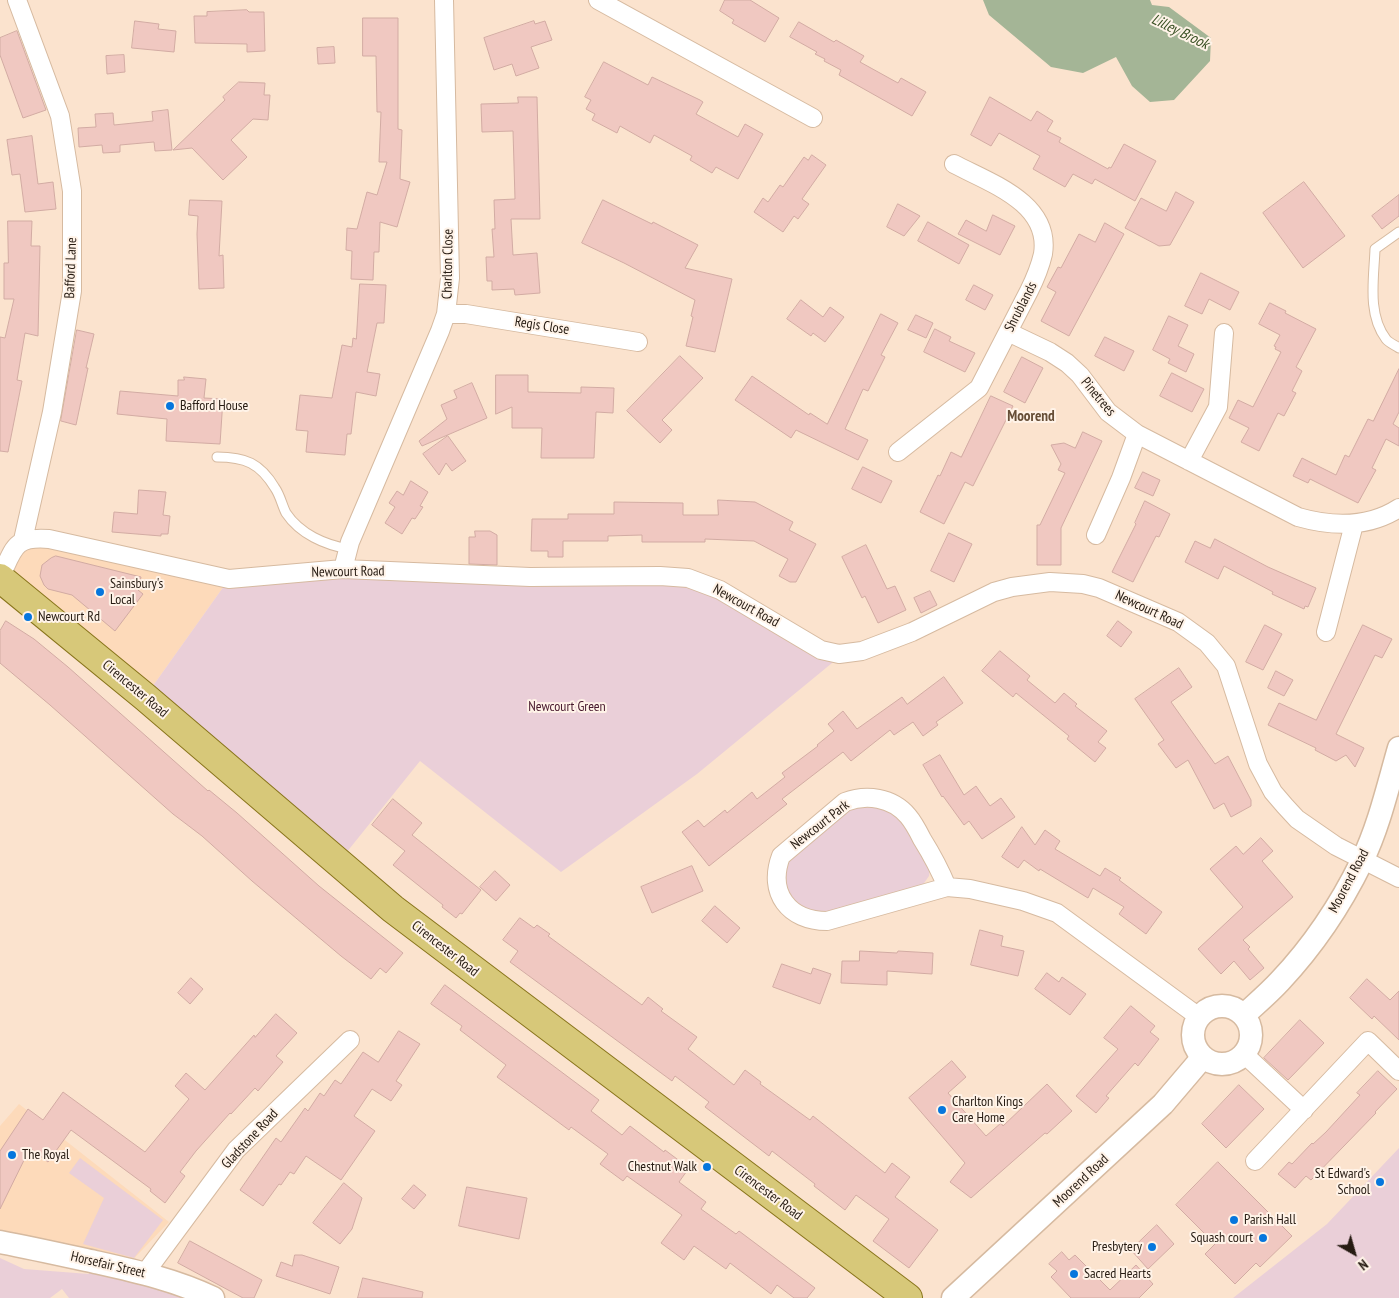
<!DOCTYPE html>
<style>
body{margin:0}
#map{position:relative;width:1399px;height:1298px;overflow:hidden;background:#fbe3ce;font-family:"PT Sans Narrow",sans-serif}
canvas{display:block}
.north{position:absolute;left:1329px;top:1228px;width:50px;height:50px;-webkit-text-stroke:4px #fff3e8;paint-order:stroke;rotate:142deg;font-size:14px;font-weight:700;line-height:20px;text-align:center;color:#261b12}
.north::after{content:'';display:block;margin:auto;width:18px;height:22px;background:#261b12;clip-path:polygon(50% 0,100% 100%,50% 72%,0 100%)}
</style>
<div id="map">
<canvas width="1399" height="1298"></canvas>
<div class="north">N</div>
</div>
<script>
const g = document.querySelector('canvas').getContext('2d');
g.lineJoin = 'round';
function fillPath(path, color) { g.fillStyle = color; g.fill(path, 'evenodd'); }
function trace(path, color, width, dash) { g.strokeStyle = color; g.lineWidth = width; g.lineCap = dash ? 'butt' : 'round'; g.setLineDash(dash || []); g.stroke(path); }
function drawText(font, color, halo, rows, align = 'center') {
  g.font = font + ' "PT Sans Narrow",sans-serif'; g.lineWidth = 4; g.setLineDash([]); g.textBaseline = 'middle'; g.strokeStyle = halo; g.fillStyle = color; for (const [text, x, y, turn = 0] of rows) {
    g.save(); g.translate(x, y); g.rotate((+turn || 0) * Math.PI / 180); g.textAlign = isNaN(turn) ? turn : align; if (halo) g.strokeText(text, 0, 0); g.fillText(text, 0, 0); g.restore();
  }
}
const built = new Path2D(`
 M 23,540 L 229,579 L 145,697 L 0,578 Z
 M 19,1104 L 169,1222 L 119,1274 L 0,1251 L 0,1126 Z`);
const green = new Path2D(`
 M 343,569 L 688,578 L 843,654 L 697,774 L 561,872 L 420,761 L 338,863 L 145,697 L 229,579 Z
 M 873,805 L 898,814 L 930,868 L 929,876 L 922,886 L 830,913 L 804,910 L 791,898 L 787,889 L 785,879 L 786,869 L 789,860 L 853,808 Z
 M 1399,1148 L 1399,1298 L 1233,1298 L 1327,1224 Z
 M 80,1158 L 163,1220 L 134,1258 L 83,1244 L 104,1198 L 69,1173 Z
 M 0,1258 L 24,1269 L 89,1274 L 89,1272 L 174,1293 L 190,1298 L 69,1298 L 62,1289 L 50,1298 L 0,1298 Z`);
const water = new Path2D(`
 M 983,0 L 1150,0 L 1152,5 L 1169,7 L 1211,38 L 1210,61 L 1174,100 L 1150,102 L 1132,86 L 1116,57 L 1083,73 L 1051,67 L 989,15 Z`);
const building = new Path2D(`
 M 725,0 L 750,0 L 779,18 L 765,42 L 732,23 L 734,20 L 720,11 Z
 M 247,10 L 249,12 L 264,12 L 265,51 L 247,52 L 247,44 L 195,43 L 194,16 L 207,16 L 207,12 Z
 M 363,18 L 398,18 L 398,129 L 402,130 L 400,179 L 410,182 L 397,227 L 380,222 L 379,252 L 374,252 L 373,280 L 351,279 L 352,251 L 346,250 L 347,228 L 357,229 L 367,192 L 377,195 L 387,162 L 379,162 L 381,112 L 377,112 L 376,56 L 363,56 Z
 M 135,21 L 159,24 L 158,29 L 176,31 L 174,52 L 132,48 Z
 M 534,21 L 535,24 L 545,21 L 552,40 L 531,47 L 539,68 L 516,76 L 512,64 L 494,70 L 484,38 Z
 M 799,22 L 834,42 L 836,40 L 864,56 L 860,62 L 898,83 L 901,78 L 926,92 L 912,116 L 839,75 L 841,70 L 824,61 L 825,59 L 815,54 L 817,52 L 790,37 Z
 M 17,31 L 46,110 L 23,118 L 0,55 L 0,38 Z
 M 334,47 L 335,63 L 318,64 L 317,48 Z
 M 124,55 L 125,72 L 107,74 L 106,56 Z
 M 604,62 L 648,85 L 652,77 L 700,100 L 703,102 L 696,114 L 738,137 L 745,124 L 763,134 L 738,179 L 716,167 L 712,173 L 690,160 L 692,156 L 654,135 L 650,143 L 620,126 L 617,133 L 592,120 L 595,114 L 586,109 L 591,100 L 585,97 Z
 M 239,82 L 265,83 L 264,95 L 270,95 L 268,120 L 253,119 L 231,140 L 247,157 L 223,180 L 192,148 L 173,150 L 225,100 L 223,97 Z
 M 518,97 L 537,97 L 540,219 L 511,219 L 513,255 L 537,253 L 540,293 L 515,295 L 514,289 L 492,290 L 492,281 L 487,281 L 486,257 L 494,257 L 492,229 L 495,229 L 494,200 L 515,199 L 513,131 L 482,132 L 481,104 L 518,103 Z
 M 990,97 L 1031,121 L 1037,111 L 1053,121 L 1047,131 L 1061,138 L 1059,142 L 1108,169 L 1109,167 L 1111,168 L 1124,144 L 1156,161 L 1135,201 L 1095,179 L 1092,184 L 1073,174 L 1065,187 L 1033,169 L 1040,156 L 999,133 L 991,146 L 971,135 Z
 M 168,110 L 172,150 L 155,151 L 154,142 L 120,145 L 120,152 L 103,153 L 102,145 L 79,147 L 78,128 L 96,127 L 95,114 L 113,113 L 114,125 L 153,121 L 152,112 Z
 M 32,136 L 38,184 L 53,182 L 56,209 L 25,212 L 20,174 L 12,175 L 7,140 Z
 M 812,155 L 826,165 L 802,199 L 809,204 L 798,219 L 794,216 L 783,232 L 754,212 L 763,198 L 768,202 L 780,185 L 783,187 L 804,157 L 808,160 Z
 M 1304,182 L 1345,236 L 1303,268 L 1263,213 Z
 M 1176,192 L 1194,202 L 1170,245 L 1159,246 L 1125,228 L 1141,198 L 1166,211 Z
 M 1399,195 L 1399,216 L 1382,229 L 1372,216 Z
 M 190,200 L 222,201 L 219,256 L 223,255 L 224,288 L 199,289 L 197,234 L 198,216 L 189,215 Z
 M 603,200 L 652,224 L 653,222 L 698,245 L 685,268 L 732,279 L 715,352 L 686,346 L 693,317 L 691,316 L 695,300 L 624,263 L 582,243 Z
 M 898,204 L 920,216 L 904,236 L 887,227 Z
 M 993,215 L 1015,226 L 1000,255 L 958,234 L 966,220 L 986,231 Z
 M 8,221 L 32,221 L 31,246 L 40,246 L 38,336 L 25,333 L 17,380 L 22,381 L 8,452 L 0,451 L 0,337 L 5,338 L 14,299 L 4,299 L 4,263 L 8,263 Z
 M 928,222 L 969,245 L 959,264 L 918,241 Z
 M 1105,223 L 1124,234 L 1069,336 L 1041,321 L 1056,292 L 1047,287 L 1058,267 L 1061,268 L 1079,234 L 1095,242 Z
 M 1201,273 L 1239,292 L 1230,310 L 1209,299 L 1202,314 L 1185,306 Z
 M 360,284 L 386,285 L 384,323 L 377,323 L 367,372 L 380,374 L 376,396 L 356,392 L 351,434 L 347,434 L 345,455 L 306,452 L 308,431 L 296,430 L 300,395 L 332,398 L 342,345 L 352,347 L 353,338 L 356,339 Z
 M 974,285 L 993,295 L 985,310 L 966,300 Z
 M 801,300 L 823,317 L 830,307 L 844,317 L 825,342 L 813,333 L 811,336 L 787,319 Z
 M 1270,303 L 1286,311 L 1285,313 L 1316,329 L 1296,367 L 1302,371 L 1292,391 L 1296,393 L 1284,416 L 1278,413 L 1259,451 L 1241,442 L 1249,428 L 1229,418 L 1238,400 L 1253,407 L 1281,352 L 1275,349 L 1276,347 L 1274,346 L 1280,335 L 1259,324 Z
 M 881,314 L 898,323 L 881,355 L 885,357 L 868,391 L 863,389 L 845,429 L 868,440 L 858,460 L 796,430 L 791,438 L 735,400 L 752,376 L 809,415 L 810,413 L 827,424 Z
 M 916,315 L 933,323 L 926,338 L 908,330 Z
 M 1169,316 L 1188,325 L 1178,346 L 1194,354 L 1186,372 L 1168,363 L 1170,359 L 1153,350 Z
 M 935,329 L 951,337 L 949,341 L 975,353 L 965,372 L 924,352 Z
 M 77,330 L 94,334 L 86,368 L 88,368 L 76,425 L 61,421 Z
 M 1105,337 L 1134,351 L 1124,371 L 1095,356 Z
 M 680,356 L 703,378 L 662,420 L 672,430 L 660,443 L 627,411 Z
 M 1022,357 L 1043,368 L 1025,403 L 1004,392 Z
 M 1399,369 L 1399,412 L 1393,424 L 1399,428 L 1399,446 L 1386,439 L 1372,468 L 1376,470 L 1358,503 L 1310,479 L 1308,483 L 1293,476 L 1302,458 L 1336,475 L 1345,455 L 1349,457 L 1368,419 L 1373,421 Z
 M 1172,373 L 1204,389 L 1192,412 L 1160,396 Z
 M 496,375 L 528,375 L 528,392 L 581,393 L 581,387 L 614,388 L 613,413 L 596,412 L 594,458 L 541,458 L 542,428 L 512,428 L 512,407 L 496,414 Z
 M 184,377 L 206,379 L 204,398 L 223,399 L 220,444 L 166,441 L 167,419 L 117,414 L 120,391 L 178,396 L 178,380 L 184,380 Z
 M 472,383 L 487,418 L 422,446 L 419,441 L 447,419 L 441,405 L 457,398 L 454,391 Z
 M 991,396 L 1013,406 L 973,486 L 965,482 L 944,524 L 920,512 L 938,475 L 940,476 L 951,452 L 961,457 Z
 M 1083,432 L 1102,441 L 1061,528 L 1061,565 L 1037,565 L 1037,525 L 1040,525 L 1065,473 L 1058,470 L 1061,464 L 1051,445 L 1064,443 L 1075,448 Z
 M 448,436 L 466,461 L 452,471 L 446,463 L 439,475 L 423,454 Z
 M 863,467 L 892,481 L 881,503 L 852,489 Z
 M 1143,472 L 1160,480 L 1153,496 L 1135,488 Z
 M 411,481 L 428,492 L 420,506 L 423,507 L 415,519 L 412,518 L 402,534 L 385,523 L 395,507 L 389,503 L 397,491 L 403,495 Z
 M 139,490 L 166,492 L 163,515 L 170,516 L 168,534 L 161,534 L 161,536 L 112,532 L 114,512 L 137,514 Z
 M 718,500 L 755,502 L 793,522 L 789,530 L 816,544 L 796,582 L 790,582 L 779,576 L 788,559 L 754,541 L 705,539 L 705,542 L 642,542 L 642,535 L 608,536 L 608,541 L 563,541 L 563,557 L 548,557 L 548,551 L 531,551 L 532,519 L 568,519 L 568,514 L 614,514 L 614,502 L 683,503 L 683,515 L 718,515 Z
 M 1145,501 L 1170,514 L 1159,537 L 1156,536 L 1133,582 L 1112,572 L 1136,524 L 1135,523 Z
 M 475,531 L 490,531 L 497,535 L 497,565 L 469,564 L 469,537 L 475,537 Z
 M 949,533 L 972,544 L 954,582 L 931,571 Z
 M 1215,539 L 1268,567 L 1316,588 L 1308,607 L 1305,606 L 1304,609 L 1272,594 L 1273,592 L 1224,566 L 1218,579 L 1185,562 L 1195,541 L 1210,548 Z
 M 866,545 L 887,589 L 895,586 L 906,610 L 878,623 L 865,596 L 862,598 L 842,557 Z
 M 56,556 L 141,577 L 138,590 L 143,594 L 115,631 L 72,595 L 48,589 L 44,585 L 40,576 L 42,565 L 51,558 Z
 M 930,591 L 937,605 L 921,613 L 914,598 Z
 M 6,621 L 34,639 L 68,667 L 208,791 L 209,790 L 237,813 L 319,886 L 403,953 L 386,973 L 380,968 L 371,979 L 341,956 L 252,881 L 202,836 L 173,814 L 50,705 L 0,663 L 0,631 Z
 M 1118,621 L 1132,632 L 1121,647 L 1107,636 Z
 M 1265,625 L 1282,634 L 1263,670 L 1246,662 Z
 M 1363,625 L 1392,639 L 1382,658 L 1375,655 L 1336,734 L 1364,748 L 1355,767 L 1346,755 L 1336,761 L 1315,750 L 1316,748 L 1268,725 L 1279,703 L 1316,720 Z
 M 1000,651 L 1030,676 L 1027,680 L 1055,703 L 1064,693 L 1077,704 L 1075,706 L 1107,731 L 1098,742 L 1106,748 L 1095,762 L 1067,739 L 1069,736 L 1016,693 L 1013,697 L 982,671 Z
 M 1179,668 L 1192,687 L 1171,702 L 1215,764 L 1228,756 L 1251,800 L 1251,806 L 1231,817 L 1224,803 L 1214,809 L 1188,760 L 1176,768 L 1158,744 L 1164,740 L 1135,699 Z
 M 1276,671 L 1293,680 L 1284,696 L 1268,688 Z
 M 944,677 L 963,703 L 936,722 L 938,725 L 923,736 L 913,722 L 894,735 L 890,730 L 851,761 L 843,752 L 782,799 L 787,804 L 709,866 L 682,832 L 698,820 L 704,827 L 725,810 L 727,813 L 752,792 L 757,799 L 785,777 L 782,773 L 818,746 L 817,745 L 834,731 L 828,724 L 843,711 L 857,729 L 902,697 L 907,704 Z
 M 940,755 L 964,795 L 976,786 L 990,806 L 1001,798 L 1015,817 L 982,839 L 969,821 L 964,825 L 943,796 L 942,797 L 923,765 Z
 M 393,799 L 422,823 L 412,835 L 481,890 L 462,914 L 460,913 L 456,918 L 442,907 L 443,905 L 393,865 L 405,851 L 372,825 Z
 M 1022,827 L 1035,845 L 1045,830 L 1060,841 L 1055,849 L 1100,876 L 1105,868 L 1121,878 L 1119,880 L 1162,912 L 1146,934 L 1119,914 L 1124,907 L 1093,888 L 1088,898 L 1040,869 L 1039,871 L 1024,860 L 1018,868 L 1002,857 Z
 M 1261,838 L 1273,851 L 1262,861 L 1293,897 L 1243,940 L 1250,947 L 1248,949 L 1264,968 L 1250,980 L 1234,961 L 1221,974 L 1198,949 L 1243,907 L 1210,869 L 1236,846 L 1243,854 Z
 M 692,866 L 703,891 L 652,913 L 641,887 Z
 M 495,871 L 510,885 L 496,901 L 480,887 Z
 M 715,906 L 740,928 L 727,943 L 702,921 Z
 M 520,918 L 534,928 L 537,925 L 550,934 L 548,936 L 642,1005 L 648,997 L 663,1009 L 661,1011 L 697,1037 L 688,1049 L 734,1085 L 745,1070 L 761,1082 L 760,1084 L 810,1120 L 813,1116 L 885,1173 L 892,1163 L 910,1177 L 895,1197 L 938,1230 L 909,1268 L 873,1241 L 889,1219 L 856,1195 L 845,1210 L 814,1186 L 815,1184 L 772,1151 L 769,1156 L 705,1107 L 709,1102 L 675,1076 L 672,1081 L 510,962 L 518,951 L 503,940 Z
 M 980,930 L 1003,936 L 1001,946 L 1024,951 L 1018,976 L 971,965 Z
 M 860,951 L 897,953 L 898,951 L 933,953 L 932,974 L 887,971 L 887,985 L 841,983 L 842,961 L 859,961 Z
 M 782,964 L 811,974 L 813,968 L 831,974 L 820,1004 L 773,987 Z
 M 1047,973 L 1059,982 L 1062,977 L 1086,994 L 1070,1015 L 1035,989 Z
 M 191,978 L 203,989 L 190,1004 L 178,993 Z
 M 1367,979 L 1390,1000 L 1399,991 L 1399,1040 L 1374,1016 L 1372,1019 L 1350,998 Z
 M 445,985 L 599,1100 L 591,1111 L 622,1135 L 630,1126 L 664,1152 L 665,1150 L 689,1168 L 679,1182 L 706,1202 L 701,1209 L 736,1234 L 739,1231 L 815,1288 L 807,1298 L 794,1298 L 777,1285 L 771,1294 L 730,1263 L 726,1269 L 694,1246 L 684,1260 L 661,1243 L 682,1215 L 627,1176 L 623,1181 L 600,1164 L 608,1154 L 571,1127 L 569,1130 L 497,1077 L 506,1065 L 460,1030 L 462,1026 L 431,1004 Z
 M 1131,1006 L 1155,1026 L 1150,1032 L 1159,1039 L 1138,1066 L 1135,1063 L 1106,1096 L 1109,1098 L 1096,1113 L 1076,1096 L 1118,1049 L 1104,1038 Z
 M 276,1014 L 297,1033 L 276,1056 L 283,1062 L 258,1091 L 255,1088 L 231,1114 L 230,1113 L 196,1151 L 180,1172 L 185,1176 L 165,1203 L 150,1191 L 151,1189 L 71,1130 L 48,1162 L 30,1148 L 0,1209 L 0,1151 L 28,1109 L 43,1120 L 63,1092 L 145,1152 L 189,1099 L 175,1086 L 186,1073 L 205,1090 L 254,1035 L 255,1037 Z
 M 1300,1020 L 1324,1043 L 1288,1080 L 1264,1058 Z
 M 399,1031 L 420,1044 L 396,1081 L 402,1085 L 391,1101 L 372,1089 L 354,1116 L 375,1131 L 341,1180 L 306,1156 L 294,1174 L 290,1172 L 281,1185 L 279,1184 L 263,1206 L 240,1190 L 276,1138 L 281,1142 L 305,1108 L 308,1111 L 320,1093 L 324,1096 L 335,1080 L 341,1084 L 363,1052 L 378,1062 Z
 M 952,1061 L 966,1077 L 948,1093 L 986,1136 L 1001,1123 L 1003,1126 L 1047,1084 L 1072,1111 L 1047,1134 L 1045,1133 L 971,1198 L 950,1182 L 965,1163 L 909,1098 Z
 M 1378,1071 L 1397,1089 L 1375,1112 L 1376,1113 L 1311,1180 L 1306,1176 L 1295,1188 L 1278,1174 L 1289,1162 L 1292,1164 L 1312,1143 L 1313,1144 L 1326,1132 L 1360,1095 L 1357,1093 Z
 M 1239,1085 L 1264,1109 L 1226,1148 L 1202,1124 Z
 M 1218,1162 L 1292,1236 L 1260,1267 L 1256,1263 L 1235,1284 L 1205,1254 L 1215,1244 L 1176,1205 Z
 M 344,1183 L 362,1198 L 352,1229 L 340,1244 L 313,1223 Z
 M 414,1185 L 426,1195 L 414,1209 L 402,1199 Z
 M 467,1187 L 527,1198 L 519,1239 L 459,1226 Z
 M 1157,1225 L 1174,1244 L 1148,1269 L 1131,1250 Z
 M 190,1241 L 262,1280 L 254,1298 L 243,1298 L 178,1263 Z
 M 1062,1252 L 1069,1260 L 1075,1255 L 1110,1290 L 1136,1265 L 1153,1284 L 1139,1298 L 1071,1298 L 1051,1277 L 1057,1271 L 1049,1264 Z
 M 295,1255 L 302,1255 L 339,1267 L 330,1294 L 276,1276 L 281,1262 L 292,1266 Z
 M 363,1278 L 423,1292 L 422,1298 L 358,1298 Z`);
const service = new Path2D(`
 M 1399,232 L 1375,249 C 1374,278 1367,314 1386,339 C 1389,343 1395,345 1399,348
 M 217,457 C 245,457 260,463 275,488 C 280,495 282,505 286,513 C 300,534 325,545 349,549`);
const minor = new Path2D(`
 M 17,0 L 60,116 L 72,191 L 72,291 L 52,412 L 23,540
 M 598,0 L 813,118
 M 446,314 L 466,314 L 638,342
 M 1008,332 L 1050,352 L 1067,363 L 1080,375 L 1108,412 L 1137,434 L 1298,517 C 1333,527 1368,528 1399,508
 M 898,452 L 979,388 L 1029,291 C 1035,279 1040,267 1043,254 C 1051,203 990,183 954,164
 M 1189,461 L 1218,407 L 1224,333
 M 1096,535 L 1121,478 L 1137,434
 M 343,569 L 350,542 L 440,331 L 446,314 L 450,278 L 444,0
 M 0,578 C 14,549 13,536 49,539 L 229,579 L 343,569 L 530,577 L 660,576 L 688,578 L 720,590 L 821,650 L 839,654 L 862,651 L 912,632 L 994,592 L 1012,587 L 1050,582 L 1083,584 L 1099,588 L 1178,622 L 1207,643 L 1226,666 L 1258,764 L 1273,792 L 1285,806 L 1297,819 L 1336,846 L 1399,878
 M 1326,632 L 1354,524
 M 947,887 C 940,870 932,855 922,839 C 918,831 914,823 908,816 C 892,797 866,794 845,802 L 781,856 C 767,893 789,921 827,921 L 947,887 L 970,889 L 1023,901 L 1057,913 L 1199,1017
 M 1244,1054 L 1304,1110
 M 1255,1161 L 1368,1041 L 1399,1071
 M 145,1273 L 236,1150 L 350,1040`);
const tertiary = new Path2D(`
 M1193 1035a29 29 0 1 1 58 0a29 29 0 1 1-58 0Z
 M 1244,1015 C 1256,1004 1269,993 1280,981 C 1313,946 1341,904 1362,861 C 1379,826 1388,786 1399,748
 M 0,1242 C 32,1248 63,1255 95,1262 C 135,1271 176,1280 213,1298
 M 953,1298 L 1163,1104 L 1203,1057`);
const primary = new Path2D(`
 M 0,578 L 145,697 L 393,909 L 908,1298`);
const markers = [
 [170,406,5,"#0676dd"],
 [100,592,5,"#0676dd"],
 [28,617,5,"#0676dd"],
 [942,1110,5,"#0676dd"],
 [12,1155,5,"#0676dd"],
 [707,1167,5,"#0676dd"],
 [1380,1182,5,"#0676dd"],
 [1234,1220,5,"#0676dd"],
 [1263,1238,5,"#0676dd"],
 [1152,1247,5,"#0676dd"],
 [1074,1274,5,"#0676dd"]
];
const streetNames = [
 ["Charlton Close",448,264,-89],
 ["Bafford Lane",71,268,-88],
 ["Shrublands",1021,307,-63],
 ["Regis Close",542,326,9],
 ["Pinetrees",1098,397,50],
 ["Newcourt Road",348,572,-1],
 ["Newcourt Road",746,606,29],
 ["Newcourt Road",1149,610,25],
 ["Cirencester Road",135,689,40],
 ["Newcourt Park",820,825,-38],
 ["Moorend Road",1349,881,-62],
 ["Cirencester Road",445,949,38],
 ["Gladstone Road",250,1139,-47],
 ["Moorend Road",1081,1181,-43],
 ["Cirencester Road",768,1193,37],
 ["Horsefair Street",108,1265,13]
];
const poiNames = [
 ["Bafford House",180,406],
 ["Sainsbury's",110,584],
 ["Local",110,600],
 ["Newcourt Rd",38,617],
 ["Charlton Kings",952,1102],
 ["Care Home",952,1118],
 ["The Royal",22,1155],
 ["Chestnut Walk",697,1167,"right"],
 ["St Edward's",1370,1174,"right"],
 ["School",1370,1190,"right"],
 ["Parish Hall",1244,1220],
 ["Squash court",1253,1238,"right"],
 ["Presbytery",1142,1247,"right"],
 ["Sacred Hearts",1084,1274]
];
const parkNames = [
 ["Newcourt Green",567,707]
];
const waterNames = [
 ["Lilley Brook",1180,32,26]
];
const neighbourhoodNames = [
 ["Moorend",1031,417]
];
fillPath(built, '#fddaba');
fillPath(green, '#eacfd8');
fillPath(water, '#a4b596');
fillPath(building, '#f0c8c1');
trace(building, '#d2aba3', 1);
trace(service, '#d6baa0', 11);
trace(minor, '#d6baa0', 20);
trace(tertiary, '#d6baa0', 25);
trace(primary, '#88741a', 30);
trace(service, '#fff', 9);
trace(minor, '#fff', 18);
trace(tertiary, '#fff', 22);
trace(primary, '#d7c879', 28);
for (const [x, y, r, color] of markers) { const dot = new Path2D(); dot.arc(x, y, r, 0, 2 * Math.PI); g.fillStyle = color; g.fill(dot); trace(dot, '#fff3e8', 2); }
drawText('14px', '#261b12', '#fff3e8', streetNames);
drawText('14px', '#261b12', '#fff3e8', poiNames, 'left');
drawText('14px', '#48192d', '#fff3e8', parkNames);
drawText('italic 15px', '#374f21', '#fff3e8', waterNames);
drawText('bold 15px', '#664e37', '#fff3e8', neighbourhoodNames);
</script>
